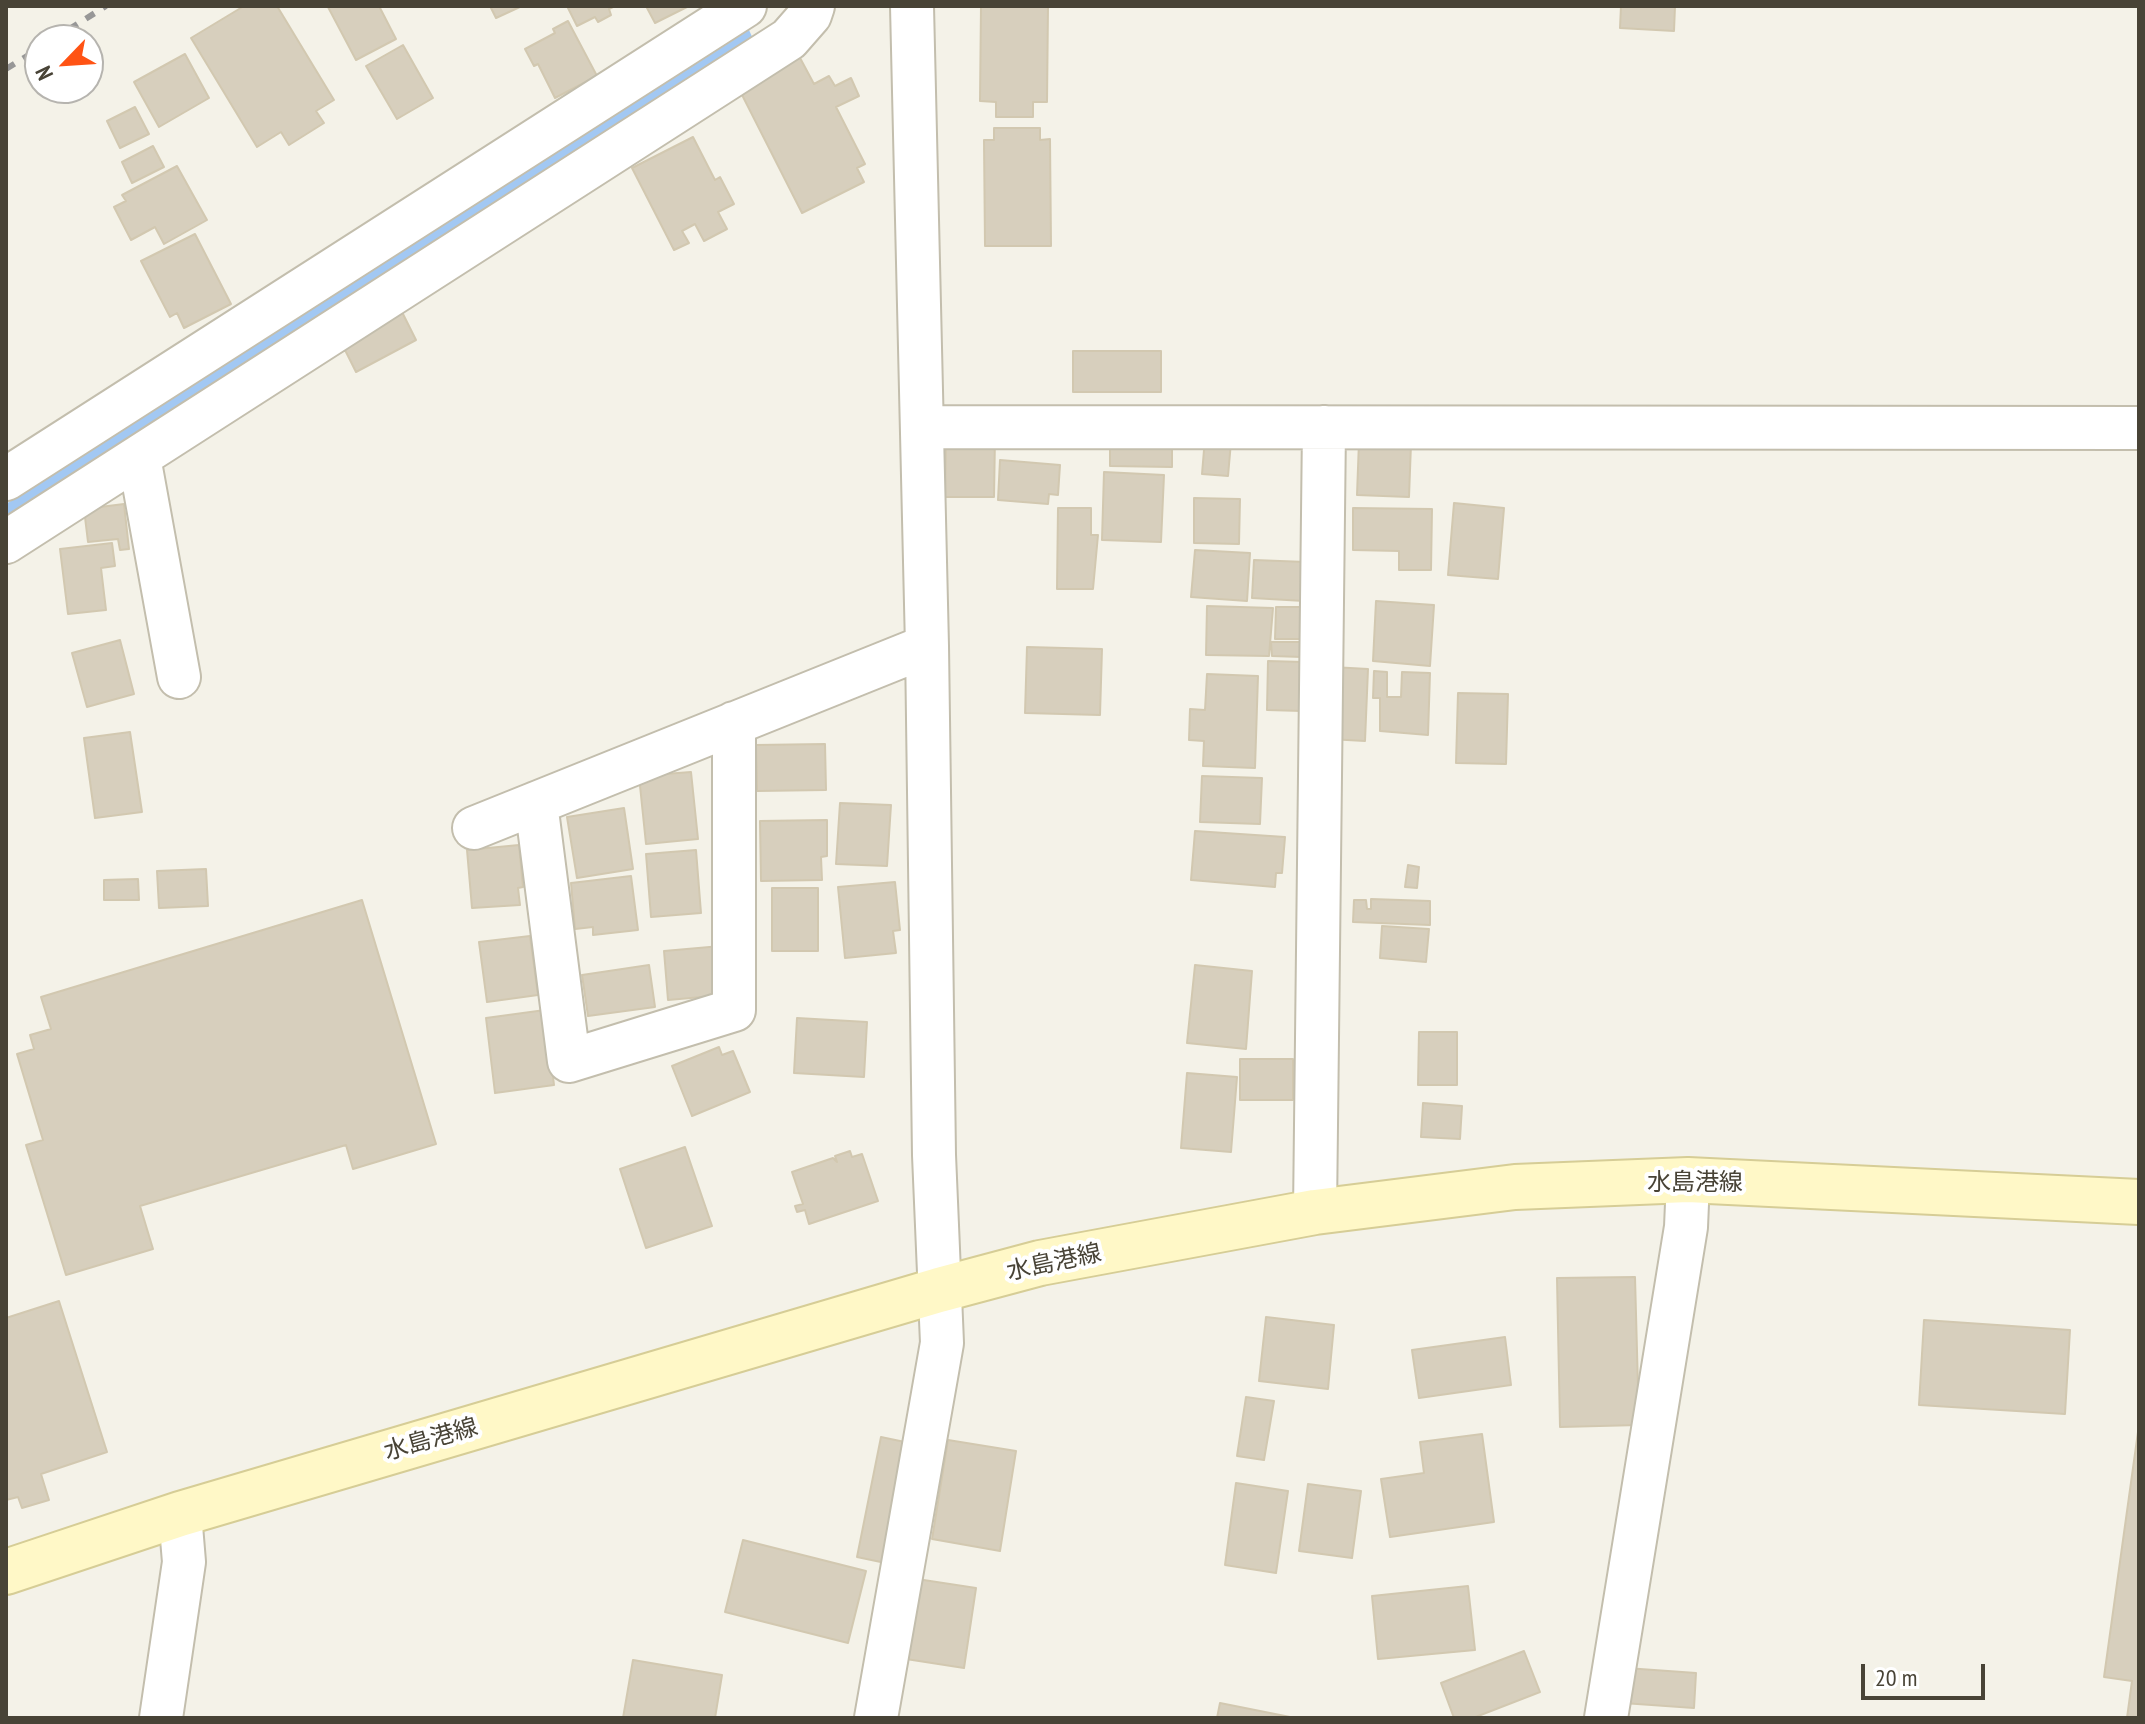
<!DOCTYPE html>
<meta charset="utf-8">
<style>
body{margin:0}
#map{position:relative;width:2145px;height:1724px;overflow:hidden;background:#f4f2e8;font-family:"PT Sans Narrow",sans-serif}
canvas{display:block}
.frame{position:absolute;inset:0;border:8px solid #484336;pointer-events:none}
.north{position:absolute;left:24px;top:24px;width:80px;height:80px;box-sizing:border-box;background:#fff;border:2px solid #b6b4af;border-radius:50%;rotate:245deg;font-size:22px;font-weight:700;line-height:32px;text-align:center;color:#484336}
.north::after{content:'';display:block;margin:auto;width:28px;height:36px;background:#ff5314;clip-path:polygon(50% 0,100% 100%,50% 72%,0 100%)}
.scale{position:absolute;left:1861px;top:1664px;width:124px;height:36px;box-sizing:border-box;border:4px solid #484336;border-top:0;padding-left:10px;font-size:24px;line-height:28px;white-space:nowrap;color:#484336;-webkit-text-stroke:6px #fff;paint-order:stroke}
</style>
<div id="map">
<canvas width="2145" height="1724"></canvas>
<div class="frame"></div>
<div class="north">N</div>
<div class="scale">20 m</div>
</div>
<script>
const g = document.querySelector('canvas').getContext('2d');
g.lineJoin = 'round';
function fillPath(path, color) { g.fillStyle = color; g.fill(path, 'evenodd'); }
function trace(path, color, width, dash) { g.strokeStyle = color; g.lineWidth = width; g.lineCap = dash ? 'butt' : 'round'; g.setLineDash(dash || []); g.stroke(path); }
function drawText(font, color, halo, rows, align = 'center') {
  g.font = font + ' "PT Sans Narrow","Noto Sans JP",sans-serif'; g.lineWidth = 8; g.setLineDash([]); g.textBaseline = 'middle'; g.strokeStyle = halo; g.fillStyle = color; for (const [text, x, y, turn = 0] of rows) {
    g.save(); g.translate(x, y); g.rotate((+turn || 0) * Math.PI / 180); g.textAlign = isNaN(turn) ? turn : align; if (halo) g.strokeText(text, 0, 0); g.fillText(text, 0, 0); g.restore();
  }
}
const water = new Path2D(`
 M 749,30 L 754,41 L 6,521 L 6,504 Z`);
const building = new Path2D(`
 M 244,6 L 277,6 L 334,100 L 316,111 L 324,123 L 289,145 L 281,132 L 257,147 L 191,38 Z
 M 379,6 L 396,39 L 356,60 L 328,7 Z
 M 490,6 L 522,6 L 496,18 Z
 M 567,6 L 615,6 L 609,9 L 611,15 L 598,22 L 595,17 L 577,26 Z
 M 646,6 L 689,6 L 655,23 Z
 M 981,6 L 1048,6 L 1047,102 L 1033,102 L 1033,117 L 996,117 L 996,102 L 980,101 Z
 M 1621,6 L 1675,6 L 1674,31 L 1620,28 Z
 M 568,21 L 597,76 L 555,98 L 538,64 L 534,66 L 525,49 L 555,33 L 553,29 Z
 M 403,45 L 433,98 L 397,119 L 366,66 Z
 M 185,54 L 209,98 L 159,127 L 134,82 Z
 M 799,56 L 814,84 L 829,76 L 835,86 L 851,78 L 859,96 L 836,107 L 865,164 L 857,168 L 864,182 L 802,213 L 738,87 Z
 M 135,107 L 149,134 L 120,148 L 107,121 Z
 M 994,128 L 1040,128 L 1040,140 L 1050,139 L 1051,246 L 985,246 L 984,140 L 994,140 Z
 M 693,137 L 715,180 L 720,177 L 734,204 L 718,212 L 727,229 L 704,241 L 695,224 L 682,231 L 689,243 L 674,250 L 632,168 Z
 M 153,146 L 164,167 L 132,183 L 122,162 Z
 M 177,166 L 207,220 L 164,244 L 155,227 L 131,240 L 114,207 L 126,201 L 122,195 Z
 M 195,234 L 231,304 L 184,328 L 177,313 L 170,317 L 141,261 Z
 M 400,308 L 416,340 L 356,372 L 345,350 L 340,353 L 334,343 Z
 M 1073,351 L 1161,351 L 1161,392 L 1073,392 Z
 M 1110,434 L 1172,435 L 1172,467 L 1110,466 Z
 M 946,436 L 995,437 L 994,497 L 945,497 Z
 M 1205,438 L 1231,442 L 1228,476 L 1202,474 Z
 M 1359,441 L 1411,444 L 1409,497 L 1357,495 Z
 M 1000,460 L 1060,465 L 1058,495 L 1049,494 L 1048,504 L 998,500 Z
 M 1104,472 L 1164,475 L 1161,542 L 1102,540 Z
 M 1194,498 L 1240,499 L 1239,544 L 1194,543 Z
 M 1454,503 L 1504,508 L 1498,579 L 1448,575 Z
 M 124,504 L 129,549 L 120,550 L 118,539 L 88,542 L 84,509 Z
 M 1058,508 L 1091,508 L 1091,535 L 1098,535 L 1093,589 L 1057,589 Z
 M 1353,508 L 1432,509 L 1431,570 L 1399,570 L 1399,551 L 1353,550 Z
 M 112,543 L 115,566 L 101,568 L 106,610 L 68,614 L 60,549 Z
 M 1195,550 L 1250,553 L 1247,601 L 1191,597 Z
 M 1254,560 L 1306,562 L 1304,601 L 1252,598 Z
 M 1376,601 L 1434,605 L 1430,666 L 1373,661 Z
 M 1207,606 L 1273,608 L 1269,656 L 1206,655 Z
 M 1276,607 L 1302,607 L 1302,639 L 1275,639 Z
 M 120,640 L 134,694 L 87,707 L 72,653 Z
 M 1271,642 L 1302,642 L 1302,657 L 1272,656 Z
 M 1027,647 L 1102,649 L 1100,715 L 1025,713 Z
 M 1268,661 L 1303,662 L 1302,711 L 1267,710 Z
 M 1332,667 L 1368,669 L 1365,741 L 1329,739 Z
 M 1374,671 L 1387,672 L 1387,697 L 1401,697 L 1402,672 L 1430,673 L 1428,735 L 1380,731 L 1380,698 L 1373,698 Z
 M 1207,674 L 1258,676 L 1255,768 L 1203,766 L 1204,741 L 1189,740 L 1190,709 L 1205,710 Z
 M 1458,693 L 1508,694 L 1506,764 L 1456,763 Z
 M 130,732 L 142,812 L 95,818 L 84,738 Z
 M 825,744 L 826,790 L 757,791 L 756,745 Z
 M 691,772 L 698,839 L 646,844 L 639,776 Z
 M 1202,776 L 1262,778 L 1260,824 L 1200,822 Z
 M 840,803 L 891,805 L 887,866 L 836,864 Z
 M 624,808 L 633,869 L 577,878 L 567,817 Z
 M 827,820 L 827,856 L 821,857 L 822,880 L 761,881 L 760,821 Z
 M 1195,831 L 1285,837 L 1282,873 L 1276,873 L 1275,887 L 1191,880 Z
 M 519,845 L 523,887 L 518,888 L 520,905 L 472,908 L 467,850 Z
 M 696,850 L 701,913 L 651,917 L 646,854 Z
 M 1408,865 L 1419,867 L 1417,888 L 1405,887 Z
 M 206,869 L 208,906 L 159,908 L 157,871 Z
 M 631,876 L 638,930 L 593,935 L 593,927 L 575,929 L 571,883 Z
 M 138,879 L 139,900 L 104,900 L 104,880 Z
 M 895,882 L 900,930 L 893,931 L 896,953 L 845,958 L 838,887 Z
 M 772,888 L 818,888 L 818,951 L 772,951 Z
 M 1371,899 L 1430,901 L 1430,925 L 1353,922 L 1354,900 L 1366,900 L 1367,909 L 1371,909 Z
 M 362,900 L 436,1144 L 353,1169 L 346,1145 L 140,1206 L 153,1249 L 66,1275 L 26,1145 L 43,1140 L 17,1054 L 34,1049 L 30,1035 L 51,1029 L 41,997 Z
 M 1382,926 L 1429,929 L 1426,962 L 1380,958 Z
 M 530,936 L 538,995 L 487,1002 L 479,942 Z
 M 721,946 L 725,995 L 668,1000 L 664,951 Z
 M 649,965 L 655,1007 L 588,1016 L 582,975 Z
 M 1195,965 L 1252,971 L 1246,1049 L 1187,1043 Z
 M 545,1010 L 554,1085 L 495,1093 L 486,1018 Z
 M 797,1018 L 867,1022 L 864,1077 L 794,1073 Z
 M 1419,1032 L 1457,1032 L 1457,1085 L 1418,1085 Z
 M 719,1047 L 722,1055 L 733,1051 L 750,1092 L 692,1116 L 672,1066 Z
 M 1240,1059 L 1293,1059 L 1293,1100 L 1240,1100 Z
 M 1187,1073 L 1237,1077 L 1231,1152 L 1181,1148 Z
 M 1423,1103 L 1462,1106 L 1460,1139 L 1421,1137 Z
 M 685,1147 L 712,1226 L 646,1248 L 620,1169 Z
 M 850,1151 L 852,1157 L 862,1154 L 878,1201 L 809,1224 L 805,1210 L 797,1212 L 795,1206 L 803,1204 L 792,1172 L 833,1158 L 837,1162 L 835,1156 Z
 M 1635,1277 L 1639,1425 L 1560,1427 L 1557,1278 Z
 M 59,1301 L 107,1452 L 41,1474 L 49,1500 L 22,1508 L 18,1497 L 6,1500 L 6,1318 Z
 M 1266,1317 L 1334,1325 L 1328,1389 L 1259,1381 Z
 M 1924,1320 L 2070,1330 L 2065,1414 L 1919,1405 Z
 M 1505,1337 L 1511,1385 L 1419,1398 L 1412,1350 Z
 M 1246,1397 L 1274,1401 L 1264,1460 L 1237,1456 Z
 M 2138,1432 L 2139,1718 L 2127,1718 L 2132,1681 L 2104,1677 Z
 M 1482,1434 L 1494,1522 L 1390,1537 L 1381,1479 L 1424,1473 L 1420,1442 Z
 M 881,1437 L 919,1445 L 895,1565 L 857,1557 Z
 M 948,1440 L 1016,1451 L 1000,1551 L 932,1539 Z
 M 1236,1483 L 1288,1491 L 1276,1573 L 1225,1565 Z
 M 1308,1484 L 1361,1491 L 1352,1558 L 1299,1551 Z
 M 743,1540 L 866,1571 L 848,1643 L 725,1612 Z
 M 917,1579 L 976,1588 L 964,1668 L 906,1659 Z
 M 1468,1586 L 1475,1650 L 1378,1659 L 1372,1596 Z
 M 1524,1651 L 1540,1692 L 1473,1718 L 1454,1718 L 1441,1683 Z
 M 633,1660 L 722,1675 L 715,1718 L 623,1718 Z
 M 1626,1668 L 1696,1673 L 1694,1708 L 1623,1703 Z
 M 1220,1703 L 1295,1718 L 1217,1718 Z`);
const minor = new Path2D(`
 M 922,427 L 2139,428
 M 139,457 L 179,677
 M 6,479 L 745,6
 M 6,542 L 789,39 L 810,15 L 813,6
 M 536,803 L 569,1061 L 734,1010 L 734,723
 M 474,828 L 927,646
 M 1315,1212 L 1324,427
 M 161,1718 L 184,1562 L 180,1514
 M 876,1718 L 942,1343 L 934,1155 L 927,646 L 912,6
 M 1606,1718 L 1686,1227 L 1688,1180`);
const secondary = new Path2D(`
 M 6,1572 L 180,1514 L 939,1290 L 1040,1263 L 1315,1212 L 1515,1187 L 1688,1180 L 2139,1202`);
const rail = new Path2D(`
 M 52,40 L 106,6
 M 6,69 L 40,48`);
const streetNames = [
 ["水島港線",1695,1183],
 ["水島港線",1054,1263,-12],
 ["水島港線",431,1440,-16]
];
fillPath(water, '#a2c8f3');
fillPath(building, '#d7cfbd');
trace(building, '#d2c8b0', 2);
trace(minor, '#c3bead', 46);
trace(secondary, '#d6cd96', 48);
trace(minor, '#fff', 42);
trace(secondary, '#fff8c7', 44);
trace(rail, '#979797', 6, [10, 10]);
drawText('24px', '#484336', '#fff', streetNames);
</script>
